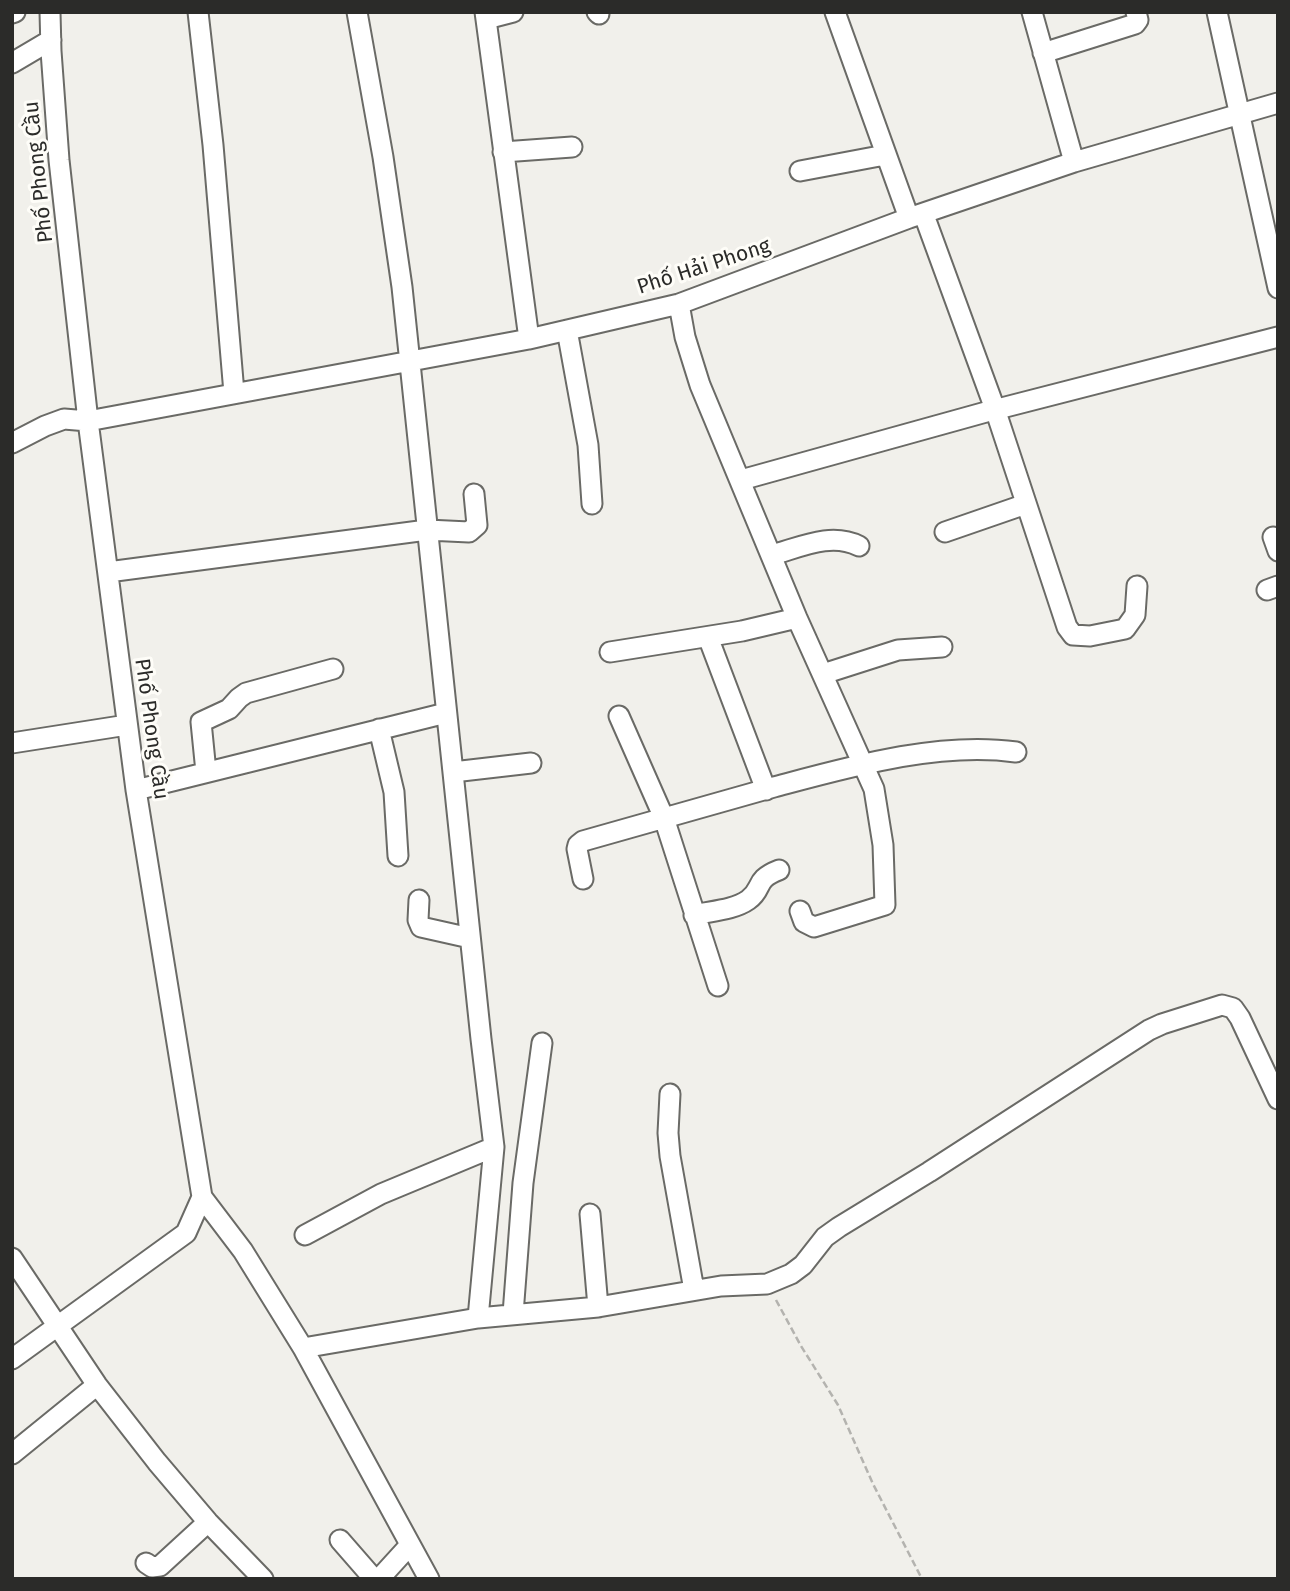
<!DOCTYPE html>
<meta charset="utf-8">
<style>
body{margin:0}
#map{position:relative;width:1290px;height:1591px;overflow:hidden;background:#f1f0eb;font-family:"Fira Sans",sans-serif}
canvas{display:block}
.frame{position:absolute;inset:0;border:14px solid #2b2b29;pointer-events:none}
</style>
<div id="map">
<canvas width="1290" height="1591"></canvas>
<div class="frame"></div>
</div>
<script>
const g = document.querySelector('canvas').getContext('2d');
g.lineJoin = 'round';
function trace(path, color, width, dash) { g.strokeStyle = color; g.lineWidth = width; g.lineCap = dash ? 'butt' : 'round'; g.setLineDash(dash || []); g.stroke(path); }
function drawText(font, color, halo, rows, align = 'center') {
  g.font = font + ' "Fira Sans",sans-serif'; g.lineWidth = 6; g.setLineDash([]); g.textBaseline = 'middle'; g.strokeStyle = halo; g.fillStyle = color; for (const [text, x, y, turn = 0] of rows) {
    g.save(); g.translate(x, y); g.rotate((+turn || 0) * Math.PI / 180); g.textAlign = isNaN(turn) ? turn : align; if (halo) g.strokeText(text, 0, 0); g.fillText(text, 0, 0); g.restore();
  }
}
const path = new Path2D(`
 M 776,1300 L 801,1346 L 838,1405 L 873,1484 L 922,1579`);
const minor = new Path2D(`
 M 198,12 L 213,145 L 234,393
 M 357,12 L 383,157 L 402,287 L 481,1039 L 494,1147 L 478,1318
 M 485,12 L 529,339
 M 597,12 L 599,14
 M 835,12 L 909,218
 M 1032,12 L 1074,162
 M 1217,12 L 1278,288
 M 12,13 L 15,12
 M 486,19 L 513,12
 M 1043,53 L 1135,24 L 1138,20 L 1136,12
 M 12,63 L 51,40
 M 503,152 L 572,147
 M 800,171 L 885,155
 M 924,215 L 995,409 L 1067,627 L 1073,635 L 1090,636 L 1125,629 L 1135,615 L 1137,586
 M 679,304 L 685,337 L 700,385 L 797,618 L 874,789 L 883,845 L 885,905 L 814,927 L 804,922 L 800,911
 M 567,330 L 588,445 L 592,504
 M 12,443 L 45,426 L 64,419 L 88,421 L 529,339 L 679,304 L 909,218 L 1074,162 L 1278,103
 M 741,480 L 986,412 L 1278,337
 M 945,532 L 1026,504
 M 1273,537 L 1278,551
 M 772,555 C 801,547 831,532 859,546
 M 108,572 L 427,530 L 469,532 L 477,525 L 474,494
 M 1267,590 L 1278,586
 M 708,637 L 766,790
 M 610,652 L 742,631 L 797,618
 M 823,674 L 898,650 L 942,647
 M 619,716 L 664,818 L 718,986
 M 379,729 L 394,792 L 398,856
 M 12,743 L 127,725
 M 206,772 L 201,722 L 229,709 L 239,698 L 246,693 L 333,669
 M 453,772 L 531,763
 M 136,790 L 446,713
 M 583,879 L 577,849 L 578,845 L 583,841 C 647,823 710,805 774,787 C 849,767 939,741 1016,752
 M 419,900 L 418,920 L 421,927 L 470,938
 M 694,915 C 711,911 734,910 748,900 C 764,889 753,880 779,870
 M 670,1094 L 668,1133 L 670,1156 L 694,1290
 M 202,1197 L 243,1251 L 303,1348 L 478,1318 L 598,1307 L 721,1286 L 767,1284 L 791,1274 L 803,1265 L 825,1237 L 839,1227 L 929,1172 L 1149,1030 L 1162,1024 L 1222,1005 L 1233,1008 L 1240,1018 L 1278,1099
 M 590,1214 L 598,1307
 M 305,1235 L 381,1194 L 494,1147
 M 12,1258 L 97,1385 L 157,1462 L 208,1522 L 263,1579
 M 513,1314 L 523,1183 L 542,1043
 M 303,1348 L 429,1579
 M 12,1359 L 186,1233 L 202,1197 L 136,790 L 88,421 L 59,160 L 51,51 L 50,12
 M 12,1454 L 97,1385
 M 340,1540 L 374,1579
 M 146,1563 L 152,1567 L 160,1566 L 208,1522
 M 379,1579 L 410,1545`);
const streetNames = [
 ["Phố Phong Cầu",39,172,-96],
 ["Phố Hải Phong",704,267,-18],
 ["Phố Phong Cầu",151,729,82]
];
trace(minor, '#6a6a66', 23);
trace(path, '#b4b3af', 2.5, [7, 3.5]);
trace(minor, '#fff', 19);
drawText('21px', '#2b2b29', '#fefdf8', streetNames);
</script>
